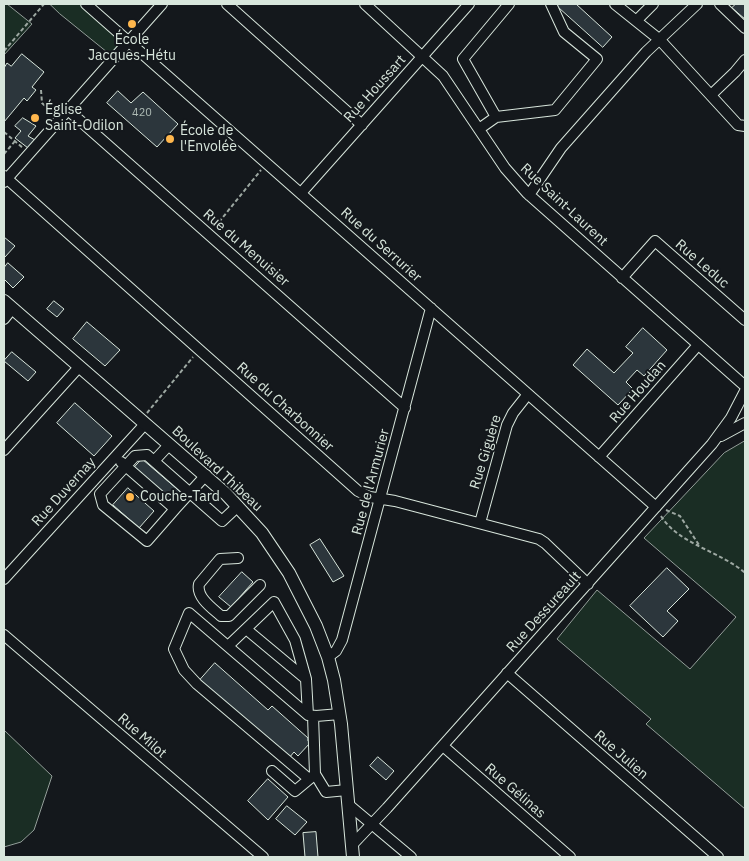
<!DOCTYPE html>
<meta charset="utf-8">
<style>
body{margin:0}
#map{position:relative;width:749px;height:861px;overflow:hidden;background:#14181c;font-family:"IBM Plex Sans",sans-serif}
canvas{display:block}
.frame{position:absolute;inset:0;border:5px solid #d8e6dc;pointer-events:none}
</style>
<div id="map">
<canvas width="749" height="861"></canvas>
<div class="frame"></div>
</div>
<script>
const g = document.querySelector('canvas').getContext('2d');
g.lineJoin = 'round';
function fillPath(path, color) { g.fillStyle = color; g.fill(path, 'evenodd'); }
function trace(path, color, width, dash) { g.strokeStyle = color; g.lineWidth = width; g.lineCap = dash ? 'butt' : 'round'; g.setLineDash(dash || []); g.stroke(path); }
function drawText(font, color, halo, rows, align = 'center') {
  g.font = font + ' "IBM Plex Sans",sans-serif'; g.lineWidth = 4; g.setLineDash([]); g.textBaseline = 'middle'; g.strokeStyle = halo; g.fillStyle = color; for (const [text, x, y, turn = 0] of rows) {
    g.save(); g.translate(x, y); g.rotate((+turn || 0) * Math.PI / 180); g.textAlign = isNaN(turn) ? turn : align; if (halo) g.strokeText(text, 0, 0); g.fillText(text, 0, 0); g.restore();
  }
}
const green = new Path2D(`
 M 4,4 L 7,4 L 32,24 L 4,55 Z
 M 50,4 L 84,4 L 131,47 L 118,61 L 60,14 Z
 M 745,441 L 745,809 L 646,724 L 651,719 L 557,639 L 597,590 L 690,669 L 736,617 L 644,538 L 724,453 Z
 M 4,730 L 52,776 L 34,830 L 21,842 L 4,847 Z`);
const building = new Path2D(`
 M 555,4 L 576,4 L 612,37 L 603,47 Z
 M 736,4 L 745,4 L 745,19 L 732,8 Z
 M 22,54 L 44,72 L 32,87 L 36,90 L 27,101 L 24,98 L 4,122 L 4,68 L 7,63 L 11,66 Z
 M 118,91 L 131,103 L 143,92 L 178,124 L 157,147 L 107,103 Z
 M 23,118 L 36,126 L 28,136 L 35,140 L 28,148 L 15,138 L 21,131 L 15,126 Z
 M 4,237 L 15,246 L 5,257 L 4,256 Z
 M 8,263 L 24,277 L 13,288 L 4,279 L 4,268 Z
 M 54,301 L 64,309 L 57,317 L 47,309 Z
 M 87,322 L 120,350 L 105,366 L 73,339 Z
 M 643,328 L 667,350 L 644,376 L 637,370 L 626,382 L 633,389 L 618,405 L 573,365 L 587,349 L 614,373 L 633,353 L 626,347 Z
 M 12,352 L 36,372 L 28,381 L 4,361 Z
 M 75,403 L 112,436 L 94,456 L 57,423 Z
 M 142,459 L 183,494 L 176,503 L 134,468 Z
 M 128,488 L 154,511 L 139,528 L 113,505 Z
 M 320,539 L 344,576 L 333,582 L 310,545 Z
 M 667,568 L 689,589 L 667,611 L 678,621 L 663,637 L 630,606 Z
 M 242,572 L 253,582 L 231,607 L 219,597 Z
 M 215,663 L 268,710 L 272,706 L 308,738 L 308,741 L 310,743 L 298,756 L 294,752 L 289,758 L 200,680 Z
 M 378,757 L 394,771 L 386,780 L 370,766 Z
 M 268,779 L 288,797 L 268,820 L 248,801 Z
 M 287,806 L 307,822 L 295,835 L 276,819 Z
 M 316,832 L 318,857 L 305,857 L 303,833 Z`);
const path = new Path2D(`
 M 4,51 L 44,4
 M 41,90 L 42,103 L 53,113
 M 4,132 L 23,148
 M 4,154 L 15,141
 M 215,227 L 261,170
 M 147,413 L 193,357
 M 666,510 L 680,516 L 699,545
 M 661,516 C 678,544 722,552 745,573`);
const minor = new Path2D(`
 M 86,4 L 656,507
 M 227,4 L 362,125
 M 365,4 L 443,76 L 505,168 L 527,193 L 745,386
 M 615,4 L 660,40 L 738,125 L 745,126
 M 720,4 L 745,28
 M 636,21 L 653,4
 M 711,95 L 735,72 L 745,60
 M 68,110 L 405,408
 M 496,117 L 555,110 L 597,59 L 564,32 L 551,4
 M 479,129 L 496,117 L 463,59 L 509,4
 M 4,176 L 358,491 L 370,497 L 395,501 L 539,539 L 545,543 L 588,584
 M 4,182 L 162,4
 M 301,193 L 469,4
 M 529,195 L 561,148 L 646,52 L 697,4
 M 622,278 L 655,241 L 745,320
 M 4,319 L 12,309
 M 721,436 L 745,423
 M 4,450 L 79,367
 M 599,457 L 698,345
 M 154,461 L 169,445
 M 121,462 L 175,509 L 206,475
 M 175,509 L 147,541 L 103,505 L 100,494 L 135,456 L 147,455 L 222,521 L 238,506
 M 480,523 L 507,425 L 513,413 L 528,394
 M 238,558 L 220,559 L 199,584 C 196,597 212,608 221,616 L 229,616 L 260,585
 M 4,579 L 145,424
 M 246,629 L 306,679 L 308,715
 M 4,635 L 263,857
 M 228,646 L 274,602 L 295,640 L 306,679
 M 328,657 L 336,651 L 342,640 L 431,308
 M 507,673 L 718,857
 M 313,716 L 315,774 L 326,792 L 347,790
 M 443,746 L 570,857
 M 272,771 L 295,791 L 313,776
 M 309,779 L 197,684 L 184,670 L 174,649 L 189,613 L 308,715 L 316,716 L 340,714
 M 349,805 L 411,857
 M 352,845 L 387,808 L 712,444 L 731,418 L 745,391`);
const major = new Path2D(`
 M 4,301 L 226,494 L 262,533 L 289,573 L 316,626 L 328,657 L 334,680 L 341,724 L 353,857`);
const markers = [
 [132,24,5,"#ffb74d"],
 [35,118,5,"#ffb74d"],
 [170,139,5,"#ffb74d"],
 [130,497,5,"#ffb74d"]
];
const numberNames = [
 ["420",142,113]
];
const poiNames = [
 ["École",132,40,"center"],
 ["Jacques-Hétu",132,56,"center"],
 ["Église",45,110],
 ["Saint-Odilon",45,126],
 ["École de",180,131],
 ["l'Envolée",180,147],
 ["Couche-Tard",140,497]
];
const streetNames = [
 ["Rue Houssart",375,89,-48],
 ["Rue Saint-Laurent",564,205,43],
 ["Rue du Serrurier",381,245,42],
 ["Rue du Menuisier",246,248,41],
 ["Rue Leduc",702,264,41],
 ["Rue Houdan",638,392,-49],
 ["Rue du Charbonnier",285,407,42],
 ["Rue Giguère",486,452,-73],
 ["Boulevard Thibeau",217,469,43],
 ["Rue de l'Armurier",371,482,-75],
 ["Rue Duvernay",64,492,-48],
 ["Rue Dessureault",544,612,-48],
 ["Rue Milot",142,736,41],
 ["Rue Julien",621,755,41],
 ["Rue Gélinas",515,791,41]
];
fillPath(green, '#1a2d24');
trace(green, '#939e99', 1);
fillPath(building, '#2c363c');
trace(building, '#d8e6dc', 1);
trace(minor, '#d8e6dc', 12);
trace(major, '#d8e6dc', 14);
trace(path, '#9da8a2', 2, [4, 2.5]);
trace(minor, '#14181c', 10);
trace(major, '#14181c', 12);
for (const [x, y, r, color] of markers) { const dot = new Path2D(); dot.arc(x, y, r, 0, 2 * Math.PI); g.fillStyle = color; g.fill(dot); trace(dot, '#14181c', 2); }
drawText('11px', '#adbab4', null, numberNames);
drawText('14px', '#d8e6dc', '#14181c', poiNames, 'left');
drawText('14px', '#d8e6dc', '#14181c', streetNames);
</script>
